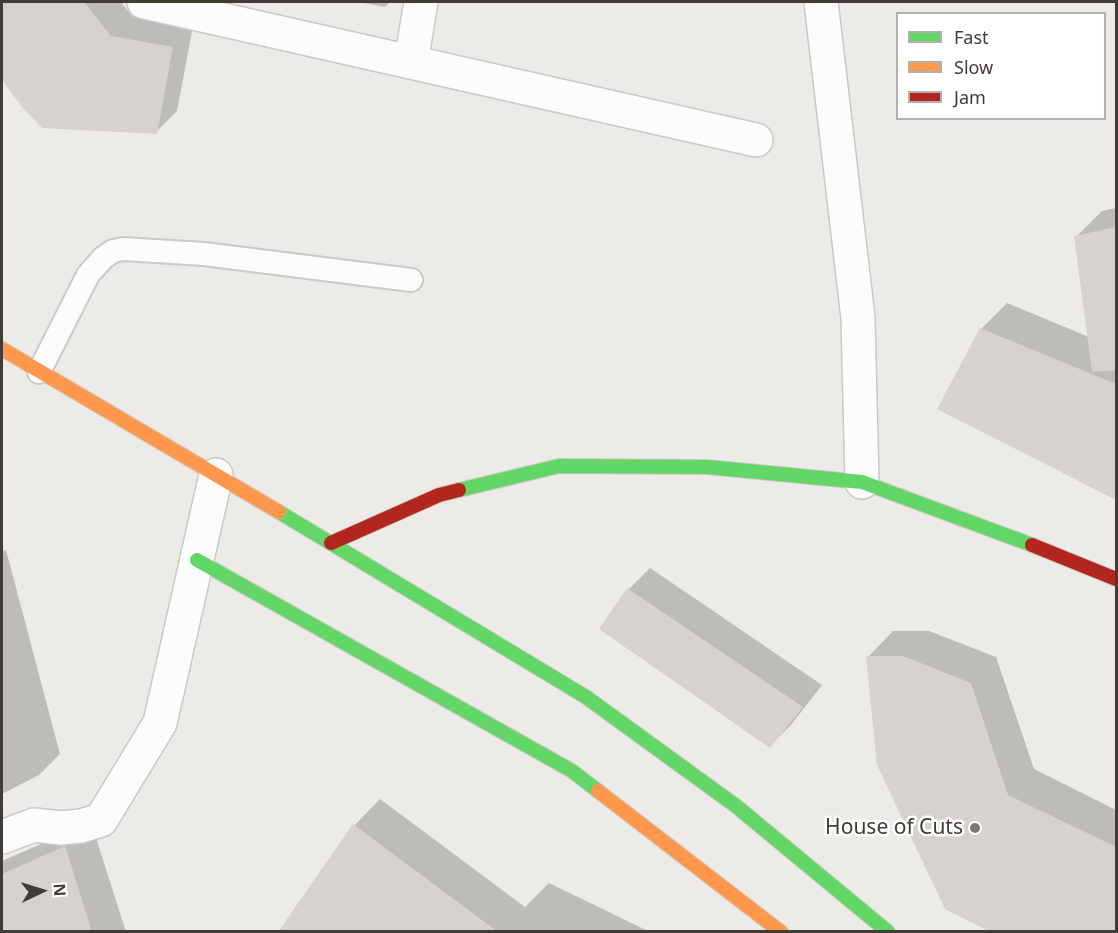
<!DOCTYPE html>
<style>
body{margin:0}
#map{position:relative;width:1118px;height:933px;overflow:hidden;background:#edebe8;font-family:"Noto Sans",sans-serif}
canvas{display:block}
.frame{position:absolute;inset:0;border:3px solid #413c35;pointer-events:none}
.legend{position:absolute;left:896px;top:12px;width:210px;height:108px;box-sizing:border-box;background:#fff;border:2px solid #b3b1ae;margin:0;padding:8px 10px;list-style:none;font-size:18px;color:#413c35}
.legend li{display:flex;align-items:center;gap:12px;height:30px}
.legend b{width:30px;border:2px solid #b3b1ae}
.north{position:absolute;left:12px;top:861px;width:60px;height:60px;-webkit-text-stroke:4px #fff;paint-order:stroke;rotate:86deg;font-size:16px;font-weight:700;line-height:24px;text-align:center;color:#413c35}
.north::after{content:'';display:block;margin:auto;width:21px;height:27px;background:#413c35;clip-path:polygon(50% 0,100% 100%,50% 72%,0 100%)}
</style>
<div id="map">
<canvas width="1118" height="933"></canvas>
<div class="frame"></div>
<ul class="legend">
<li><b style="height:8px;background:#63d668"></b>Fast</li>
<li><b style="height:8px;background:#ff974d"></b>Slow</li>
<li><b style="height:8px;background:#b3261e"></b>Jam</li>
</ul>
<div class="north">N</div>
</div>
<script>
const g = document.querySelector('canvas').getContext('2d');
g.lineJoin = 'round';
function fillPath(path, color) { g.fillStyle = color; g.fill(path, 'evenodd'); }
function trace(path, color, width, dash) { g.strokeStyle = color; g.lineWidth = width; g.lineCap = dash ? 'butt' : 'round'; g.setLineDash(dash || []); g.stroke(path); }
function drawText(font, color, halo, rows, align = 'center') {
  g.font = font + ' "Noto Sans",sans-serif'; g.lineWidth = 5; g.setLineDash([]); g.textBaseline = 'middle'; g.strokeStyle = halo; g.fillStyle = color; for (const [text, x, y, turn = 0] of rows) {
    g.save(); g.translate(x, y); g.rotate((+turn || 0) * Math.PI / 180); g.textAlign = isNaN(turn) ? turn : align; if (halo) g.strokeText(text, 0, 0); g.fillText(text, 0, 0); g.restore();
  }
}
const shadow = new Path2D(`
 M 2,2 L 121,2 L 132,16 L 193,26 L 177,111 L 156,132 L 23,106 L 2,78 Z
 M 358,2 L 390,2 L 385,7 Z
 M 1116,208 L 1116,498 L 939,409 L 981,329 L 1007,303 L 1089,337 L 1076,237 L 1102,211 Z
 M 6,550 L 60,754 L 39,775 L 2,794 L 2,551 Z
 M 650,568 L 822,685 L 791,725 L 769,747 L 601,628 L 629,589 Z
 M 893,631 L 929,631 L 996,657 L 1034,769 L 1116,810 L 1116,932 L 994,932 L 868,657 Z
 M 380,799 L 525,907 L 549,883 L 650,932 L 280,932 L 355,825 Z
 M 91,822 L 126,932 L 2,932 L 2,861 Z`);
const building = new Path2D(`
 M 2,2 L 84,2 L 111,36 L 173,47 L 157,134 L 42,128 L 22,107 L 2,80 Z
 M 1116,227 L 1116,370 L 1092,372 L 1074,236 Z
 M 980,328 L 1116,384 L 1116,500 L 937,409 Z
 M 627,588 L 803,707 L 770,748 L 599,629 Z
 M 866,656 L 903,656 L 971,683 L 1008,795 L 1116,847 L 1116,932 L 991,932 L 945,909 L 877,765 Z
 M 353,824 L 498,932 L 278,932 Z
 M 65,846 L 92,932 L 2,932 L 2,874 Z`);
const lane = new Path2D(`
 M 39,372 L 88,275 L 103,258 L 113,251 L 123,249 L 204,254 L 411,280`);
const street = new Path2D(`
 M 144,2 L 756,140
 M 821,2 L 858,318 L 862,482
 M 411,62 L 421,2
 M 2,837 L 34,825 L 61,828 L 81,826 L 101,820 L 160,723 L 216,475`);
const fast = new Path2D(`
 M 459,490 L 559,466 L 707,467 L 862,482 L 1032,545
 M 279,512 L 586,697 L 736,806 L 888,932
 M 197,560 L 572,771 L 598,791`);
const slow = new Path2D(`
 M 2,349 L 279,512
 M 598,791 L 781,932`);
const jam = new Path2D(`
 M 331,543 L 439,495 L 459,490
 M 1032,545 L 1116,579`);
const markers = [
 [975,828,6,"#7d7974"]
];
const poiNames = [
 ["House of Cuts",963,828]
];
fillPath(shadow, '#0003');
fillPath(building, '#d5d2cf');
trace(lane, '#cbc8c5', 26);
trace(street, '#cbc8c5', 36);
trace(fast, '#cecac2', 16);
trace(slow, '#cecac2', 16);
trace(jam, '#cecac2', 16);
trace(lane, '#fcfcfc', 22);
trace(street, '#fcfcfc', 33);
trace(fast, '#63d668', 14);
trace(slow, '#ff974d', 14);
trace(jam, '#b3261e', 14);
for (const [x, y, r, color] of markers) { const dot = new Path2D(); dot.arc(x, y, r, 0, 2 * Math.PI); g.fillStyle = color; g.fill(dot); trace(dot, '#fff', 2); }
drawText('21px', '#413c35', '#fff', poiNames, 'right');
</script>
